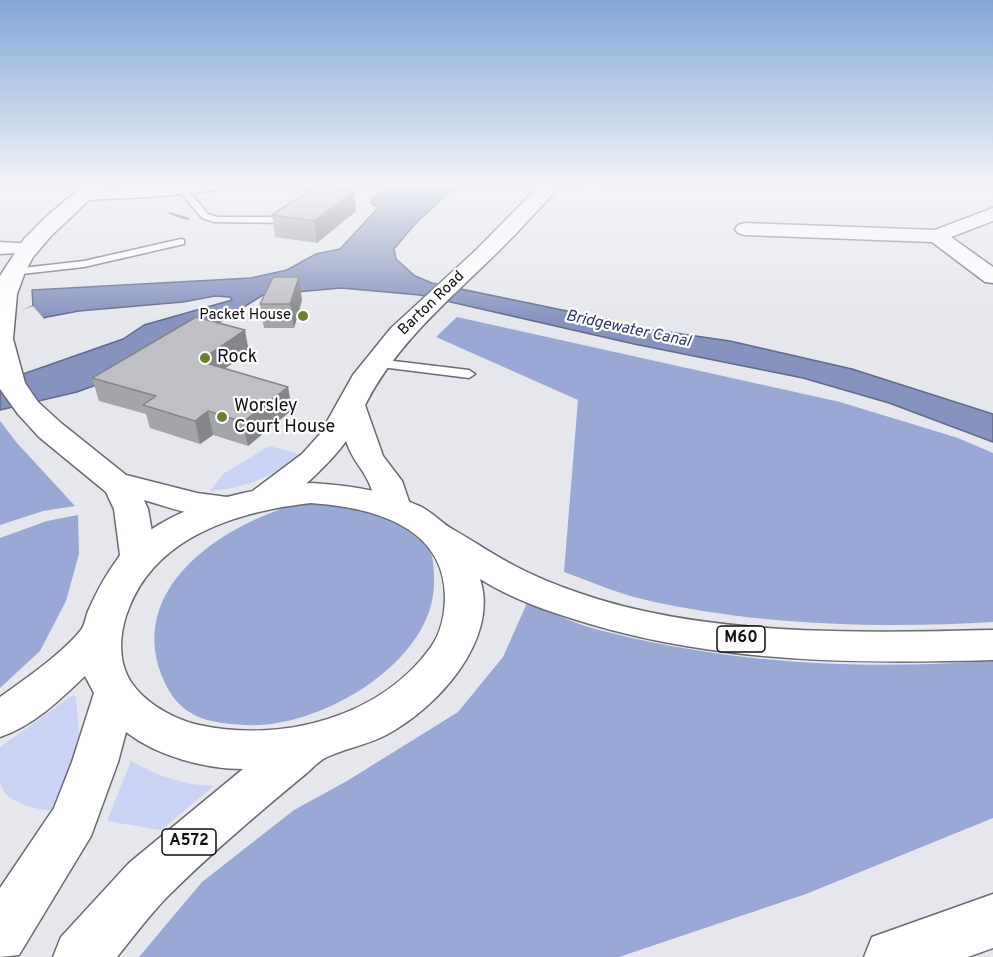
<!DOCTYPE html>
<style>
body{margin:0}
canvas{display:block;background:#e5e7ed}
</style>
<canvas width="993" height="957"></canvas>
<script>
const g = document.querySelector('canvas').getContext('2d');
g.lineJoin = 'round';
function fillPath(path, color) { g.fillStyle = color; g.fill(path, 'evenodd'); }
function trace(path, color, width, dash) { g.strokeStyle = color; g.lineWidth = width; g.lineCap = dash ? 'butt' : 'round'; g.setLineDash(dash || []); g.stroke(path); }
function drawText(font, color, halo, rows, align = 'center') {
  g.font = font + ' Overpass,sans-serif'; g.lineWidth = 4.5; g.setLineDash([]); g.textBaseline = 'middle'; g.strokeStyle = halo; g.fillStyle = color; for (const [text, x, y, turn = 0] of rows) {
    g.save(); g.translate(x, y); g.rotate((+turn || 0) * Math.PI / 180); g.textAlign = isNaN(turn) ? turn : align; if (halo) g.strokeText(text, 0, 0); g.fillText(text, 0, 0); g.restore();
  }
}
const green = new Path2D(`
 M 269,446 L 300,454 C 274,477 244,488 210,491 L 223,474 Z
 M 73,695 L 76,697 L 79,733 L 74,759 L 54,811 C 36,809 3,804 0,781 C 0,770 0,758 0,747 Z
 M 131,761 C 158,776 183,785 214,786 L 161,830 L 107,821 Z`);
const forest = new Path2D(`
 M 457,317 L 840,402 L 958,438 L 993,453 L 993,622 C 882,629 750,625 642,599 C 616,593 590,581 564,572 L 578,400 L 436,337 Z
 M 0,421 L 17,443 L 75,506 L 43,511 L 0,525 Z
 M 327,500 C 339,501 353,500 364,504 C 374,507 385,516 395,522 C 403,526 416,531 423,537 C 433,548 434,566 434,580 C 436,651 349,708 287,721 C 262,727 236,726 211,721 C 184,714 171,699 161,674 C 130,588 217,530 287,507 C 300,503 314,502 327,500 Z
 M 78,515 L 79,554 L 66,601 L 40,651 L 0,688 L 0,538 L 47,521 Z
 M 527,603 C 551,612 575,624 599,630 C 732,664 857,670 993,661 L 993,818 L 806,894 L 619,957 L 139,957 L 202,882 L 294,810 L 347,781 L 458,712 L 503,657 Z`);
const water = new Path2D(`
 M 390,186 L 456,186 L 414,225 L 394,249 L 396,259 L 415,276 L 432,283 L 620,322 L 634,327 L 730,341 L 852,369 L 993,414 L 993,442 L 889,403 L 803,378 L 634,344 L 420,295 L 341,288 L 263,295 L 150,365 L 77,392 L 0,410 L 0,382 L 123,339 L 144,325 L 232,300 L 230,297 L 215,296 L 183,302 L 79,311 L 47,317 L 0,333 L 0,320 L 33,306 L 32,290 L 251,278 L 287,270 L 316,254 L 340,249 L 378,208 L 371,203 L 373,198 Z`);
const pier = new Path2D(`
 M 33,306 L 45,320 L 0,336 L 0,317 Z`);
const stream = new Path2D(`
 M 169,212 L 190,218 L 187,220 L 169,214 Z`);
const lane = new Path2D(`
 M 179,187 L 185,187 L 208,214 L 218,217 L 286,217 L 291,220 L 286,223 L 214,222 L 202,218 L 179,191 Z
 M 181,239 L 184,240 L 184,244 L 84,267 L 13,275 L 8,272 L 13,269 L 84,261 Z
 M 377,359 L 469,370 L 475,374 L 469,378 L 373,366 L 371,363 L 373,360 Z`);
const street = new Path2D(`
 M 161,186 L 217,186 L 214,190 L 208,191 L 151,197 L 83,200 L 77,199 L 74,195 L 77,191 L 83,190 Z
 M 993,208 L 993,221 L 951,237 L 993,267 L 993,283 L 985,282 L 932,242 L 745,235 L 738,233 L 735,229 L 738,225 L 745,223 L 935,230 Z
 M 0,242 L 34,244 L 37,248 L 34,252 L 0,254 Z`);
const secondary = new Path2D(`
 M 539,186 L 559,186 C 549,200 536,211 525,224 C 471,283 401,333 365,405 L 383,456 L 402,481 L 411,507 L 406,515 L 394,518 L 382,515 C 375,505 374,494 369,483 C 362,467 352,460 346,441 C 334,459 296,496 277,505 C 269,508 262,506 254,504 L 249,497 L 254,490 L 302,454 L 320,434 L 353,375 L 391,328 L 475,251 Z`);
const primary = new Path2D(`
 M 83,186 L 104,186 L 51,236 L 33,257 L 25,272 L 17,294 L 13,339 L 25,383 L 38,402 L 61,423 L 126,475 L 197,493 L 242,499 L 247,507 L 242,515 C 210,523 175,509 144,500 L 148,509 L 156,555 L 139,585 L 126,589 L 113,585 L 107,576 L 120,555 L 114,509 L 106,492 L 39,437 L 18,414 L 0,389 L 0,276 L 24,239 L 48,215 Z`);
const highway = new Path2D(`
 M 311,483 C 347,485 384,490 417,505 C 432,511 442,524 454,530 C 475,542 495,556 517,567 C 536,577 559,586 579,593 C 705,637 861,633 993,630 L 993,660 C 857,664 722,663 590,624 C 553,613 513,600 480,579 C 500,640 436,709 386,735 C 367,745 346,748 327,757 C 318,761 310,771 302,777 C 256,815 209,855 166,898 C 149,916 133,937 117,957 L 53,957 L 61,937 L 129,863 L 243,769 C 205,769 157,756 126,732 L 118,762 L 91,836 L 19,955 L 0,957 L 0,888 L 54,808 L 72,762 L 94,693 L 85,676 C 60,700 33,726 0,737 L 0,697 C 24,680 63,653 81,630 C 85,625 86,615 89,609 C 98,589 108,570 122,554 C 169,504 246,489 311,483 ZM 311,503 C 368,507 444,524 445,596 C 445,613 441,633 431,647 C 380,718 281,743 199,725 C 171,719 135,698 125,670 C 118,650 121,627 129,608 C 157,535 240,511 311,503 Z
 M 993,894 L 993,948 L 968,957 L 864,957 L 872,937 Z`);
const wall = new Path2D(`
 M 581,186 L 617,186 L 612,192 L 581,187 Z
 M 354,191 L 356,211 L 317,243 L 275,237 L 272,215 Z
 M 302,300 L 294,328 L 264,328 L 260,304 Z
 M 249,352 L 225,368 L 288,387 L 292,410 L 248,446 L 213,435 L 200,444 L 150,428 L 146,414 L 99,401 L 92,378 Z`);
const shadedWall = new Path2D(`
 M 612,186 L 617,186 L 612,192 Z
 M 354,191 L 356,211 L 317,243 L 314,221 Z
 M 299,277 L 302,300 L 294,328 L 290,304 Z
 M 245,330 L 249,352 L 204,383 L 199,361 Z
 M 288,387 L 292,410 L 248,446 L 243,422 Z
 M 208,411 L 213,435 L 200,444 L 195,421 Z`);
const building = new Path2D(`
 M 316,186 L 354,191 L 314,221 L 272,215 Z
 M 273,277 L 299,277 L 290,304 L 260,304 Z
 M 196,317 L 245,330 L 199,361 L 288,387 L 243,422 L 208,411 L 195,421 L 143,405 L 156,396 L 92,378 Z`);
const markers = [
 [303,316,6,"#6d8031"],
 [205,358,6,"#6d8031"],
 [222,417,6,"#6d8031"]
];
const farStreetnames = [
 ["Barton Road",432,304,-44]
];
const farPoinames = [
 ["Packet House",291,316]
];
const farWaternames = [
 ["Bridgewater Canal",628,330,12]
];
const shields = [
 [741,639,48],
 [189,842,54]
];
const shieldNames = [
 ["M60",741,639],
 ["A572",189,842]
];
const poiNames = [
 ["Rock",217,358],
 ["Worsley",234,407],
 ["Court House",234,428]
];
fillPath(green, '#cbd4f4');
fillPath(forest, '#9aa8d5');
fillPath(water, '#8693bf');
trace(water, '#626b8b', 1.5);
fillPath(pier, '#e5e7ed');
fillPath(stream, '#626b8b');
trace(lane, '#696b70', 3);
trace(street, '#696b70', 3);
trace(secondary, '#696b70', 3);
trace(primary, '#696b70', 3);
trace(highway, '#696b70', 3);
fillPath(lane, '#fff');
fillPath(street, '#fff');
fillPath(secondary, '#fff');
fillPath(primary, '#fff');
fillPath(highway, '#fff');
fillPath(wall, '#a3a5a9');
fillPath(shadedWall, '#85868a');
fillPath(building, '#bec0c5');
trace(building, '#85868a', 1.5);
const sky = g.createLinearGradient(0, 0, 0, 320);
sky.addColorStop(0, '#81a7d8');
sky.addColorStop(0.58, '#f3f4f7');
sky.addColorStop(1, '#f3f4f700');
g.fillStyle = sky;
g.fillRect(0, 0, 993, 320);
for (const [x, y, r, color] of markers) { const dot = new Path2D(); dot.arc(x, y, r, 0, 2 * Math.PI); g.fillStyle = color; g.fill(dot); trace(dot, '#fff', 2); }
drawText('15px', '#0e0f11', '#fff', farStreetnames);
drawText('15px', '#0e0f11', '#fff', farPoinames, 'right');
drawText('italic 16px', '#2b366e', '#fff', farWaternames);
for (const [x, y, w] of shields) { const box = new Path2D(); box.roundRect(x - w / 2, y - 13, w, 26, 4.5); g.fillStyle = '#fff'; g.fill(box); trace(box, '#0e0f11', 1.5); }
drawText('bold 16px', '#0e0f11', null, shieldNames);
drawText('18px', '#0e0f11', '#fff', poiNames, 'left');
</script>
